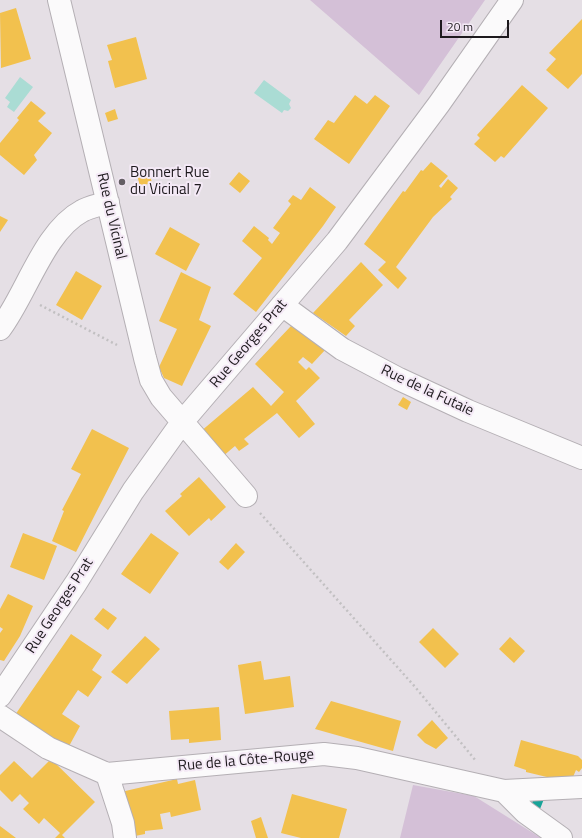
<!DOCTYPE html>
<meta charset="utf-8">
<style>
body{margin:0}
#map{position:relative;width:582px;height:838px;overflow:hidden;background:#e5dfe5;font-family:"Titillium Web",sans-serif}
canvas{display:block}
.scale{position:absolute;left:440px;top:20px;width:69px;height:18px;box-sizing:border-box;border:2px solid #1e1a1e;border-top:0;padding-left:5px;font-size:12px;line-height:14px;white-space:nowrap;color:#1e1a1e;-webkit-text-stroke:3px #f4e9f6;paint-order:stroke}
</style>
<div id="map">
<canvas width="582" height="838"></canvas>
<div class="scale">20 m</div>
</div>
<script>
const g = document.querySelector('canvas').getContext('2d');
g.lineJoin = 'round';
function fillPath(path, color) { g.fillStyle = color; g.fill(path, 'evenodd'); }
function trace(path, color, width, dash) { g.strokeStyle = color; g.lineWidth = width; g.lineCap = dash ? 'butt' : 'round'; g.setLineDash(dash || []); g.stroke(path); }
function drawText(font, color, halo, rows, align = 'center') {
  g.font = font + ' "Titillium Web",sans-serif'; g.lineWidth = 4; g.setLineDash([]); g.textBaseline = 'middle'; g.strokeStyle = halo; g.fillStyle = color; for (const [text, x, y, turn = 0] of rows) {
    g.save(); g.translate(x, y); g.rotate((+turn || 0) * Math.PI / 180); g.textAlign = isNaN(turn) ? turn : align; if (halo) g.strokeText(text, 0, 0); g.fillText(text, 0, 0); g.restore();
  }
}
const green = new Path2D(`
 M 310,0 L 485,0 L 419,95 Z
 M 413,785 L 474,796 L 541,838 L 400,838 Z`);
const water = new Path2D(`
 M 20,77 L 33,87 L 14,112 L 7,107 L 10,102 L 5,98 Z
 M 264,80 L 291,100 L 289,104 L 291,108 L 288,111 L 284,110 L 282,113 L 254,93 Z`);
const homes = new Path2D(`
 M 16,8 L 31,59 L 1,68 L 0,13 Z
 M 582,19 L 582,74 L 568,89 L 546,70 L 556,59 L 549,53 Z
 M 136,37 L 147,79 L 115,88 L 108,61 L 112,60 L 107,45 Z
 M 522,85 L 548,108 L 504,158 L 501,156 L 495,162 L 474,144 L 480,138 L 477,135 Z
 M 355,95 L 367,104 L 375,95 L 390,106 L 349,164 L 314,139 L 328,120 L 334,123 Z
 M 31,101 L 46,113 L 38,121 L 52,133 L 34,155 L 37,160 L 24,175 L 0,155 L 0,143 L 19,120 L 17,118 Z
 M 115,109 L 118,119 L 108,122 L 105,113 Z
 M 431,162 L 448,176 L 439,186 L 441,188 L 448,179 L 458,188 L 450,197 L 452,199 L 433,217 L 396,267 L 407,278 L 398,289 L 378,270 L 386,262 L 364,244 L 403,191 L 405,192 L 421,170 L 423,171 Z
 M 149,172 L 152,183 L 140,186 L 137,175 Z
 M 239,172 L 250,181 L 240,193 L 229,184 Z
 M 310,187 L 336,207 L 323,226 L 256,312 L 233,294 L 262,258 L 242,241 L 254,226 L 269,238 L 268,240 L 272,244 L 280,233 L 273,228 L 291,204 L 288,201 L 293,195 L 301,200 Z
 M 0,216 L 8,220 L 0,232 Z
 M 170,227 L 200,244 L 186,271 L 155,254 Z
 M 361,262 L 383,285 L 349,320 L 355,326 L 346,336 L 313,313 Z
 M 76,271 L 102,286 L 82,320 L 56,305 Z
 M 181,272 L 211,287 L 199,320 L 211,326 L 182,386 L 164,378 L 159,367 L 177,329 L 159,321 Z
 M 291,326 L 326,349 L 312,364 L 303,357 L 298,362 L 306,370 L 309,367 L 320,378 L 296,401 L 315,424 L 299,438 L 277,413 L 244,439 L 249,444 L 239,451 L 235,446 L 222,457 L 200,432 L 253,387 L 271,406 L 284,392 L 255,364 Z
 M 403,397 L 411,402 L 407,410 L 398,405 Z
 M 92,429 L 129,448 L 76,552 L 52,541 L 64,511 L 62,510 L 81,474 L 71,469 Z
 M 199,477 L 226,507 L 211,521 L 209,518 L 189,536 L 165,511 L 182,496 L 180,494 Z
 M 23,533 L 57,546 L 44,580 L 10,567 Z
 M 151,533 L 179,553 L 150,594 L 121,574 Z
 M 236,543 L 245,552 L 228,570 L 219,562 Z
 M 8,594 L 33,606 L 20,636 L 4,661 L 0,660 L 0,633 L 3,629 L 0,627 L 0,609 Z
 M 103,608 L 117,618 L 108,630 L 94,619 Z
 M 433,628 L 459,654 L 445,668 L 419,642 Z
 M 71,634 L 102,655 L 92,670 L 102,677 L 88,697 L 78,690 L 62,714 L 80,726 L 68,748 L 15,715 Z
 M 145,636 L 160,649 L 127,684 L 111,672 Z
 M 510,637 L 525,651 L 514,663 L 499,649 Z
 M 261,661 L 264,680 L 290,676 L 294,707 L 245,714 L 238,665 Z
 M 331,701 L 401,721 L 393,751 L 315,729 Z
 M 219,707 L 221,740 L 189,743 L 189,739 L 171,740 L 169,711 Z
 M 432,720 L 448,738 L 436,749 L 425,743 L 417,735 Z
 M 521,740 L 578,756 L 582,760 L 582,768 L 579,772 L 576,770 L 573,777 L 551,778 L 526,772 L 526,770 L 514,766 Z
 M 51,759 L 95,802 L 62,835 L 65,838 L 55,838 L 60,833 L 44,818 L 39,824 L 23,809 L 29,803 L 20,794 L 12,802 L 0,790 L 0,775 L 14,761 L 32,778 Z
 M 177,779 L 178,784 L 195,780 L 201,810 L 171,817 L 170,812 L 160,814 L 163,829 L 145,831 L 145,834 L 135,836 L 130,809 L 125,811 L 121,792 Z
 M 292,794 L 347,809 L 339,838 L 301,838 L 281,833 Z
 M 261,817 L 268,838 L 256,838 L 251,821 Z
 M 0,826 L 16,838 L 0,838 Z`);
const public = new Path2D(`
 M 535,795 L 544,799 L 540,809 L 531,806 Z`);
const path = new Path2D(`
 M 40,305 L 117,345
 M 260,513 L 416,688 L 476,761`);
const minor = new Path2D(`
 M 59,0 L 145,358 L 151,380 L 161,397 L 246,496
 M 282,305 L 342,349 L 399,379 L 468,411 L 582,458
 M 0,329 C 26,295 44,231 82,211 C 89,207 100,205 108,202
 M 0,696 L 76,583 L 133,491 L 183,421 L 337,241 L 439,104 L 512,0
 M 0,716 L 48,748 L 107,774 L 324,754 L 357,758 L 504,791 L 582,787
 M 107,774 L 123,823 L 125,838
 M 504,791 L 525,812 L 561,838`);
const markers = [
 [122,182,4,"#645f64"]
];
const poiNames = [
 ["Bonnert Rue",130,173],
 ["du Vicinal 7",130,190]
];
const streetNames = [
 ["Rue du Vicinal",111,216,77],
 ["Rue Georges Prat",249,344,-50],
 ["Rue de la Futaie",427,391,25],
 ["Rue Georges Prat",60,606,-57],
 ["Rue de la Côte-Rouge",246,761,-5]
];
fillPath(green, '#d4c0d7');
fillPath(water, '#aadcd4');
fillPath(homes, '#f2c14e');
fillPath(public, '#17a398');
trace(minor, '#b4afb4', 24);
trace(path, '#c2c0c2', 2.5, [2, 3]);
trace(minor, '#fbfafb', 22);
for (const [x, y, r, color] of markers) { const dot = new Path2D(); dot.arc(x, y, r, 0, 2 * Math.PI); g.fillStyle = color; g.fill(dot); trace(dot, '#f4e9f6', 1.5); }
drawText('15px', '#1e1a1e', '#f4e9f6', poiNames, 'left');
drawText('15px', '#1e1a1e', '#f4e9f6', streetNames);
</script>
